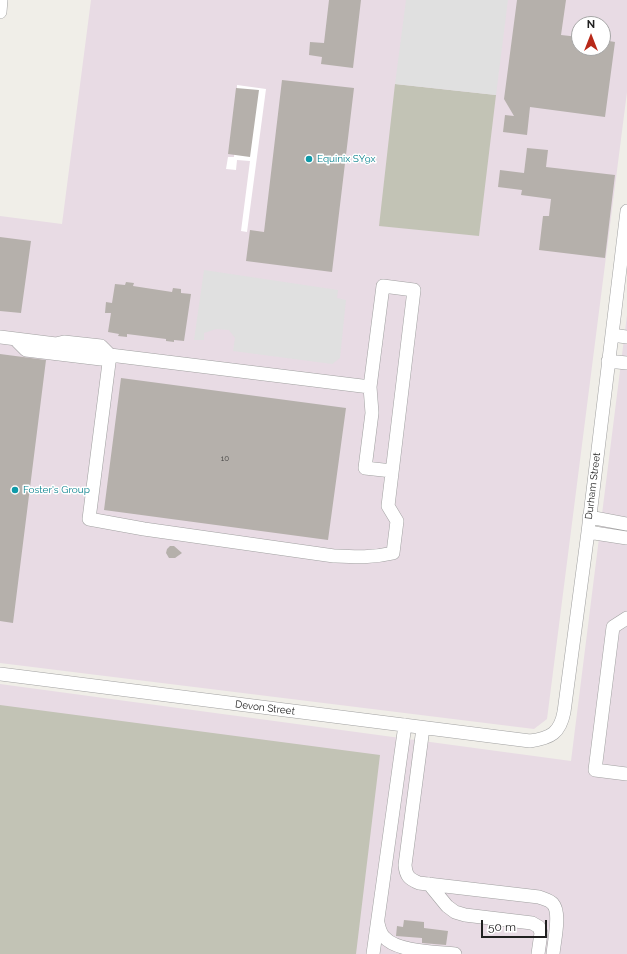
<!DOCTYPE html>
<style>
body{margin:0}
#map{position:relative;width:627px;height:954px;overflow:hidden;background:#f0eee8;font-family:Raleway,sans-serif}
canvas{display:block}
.north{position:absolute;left:571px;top:16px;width:40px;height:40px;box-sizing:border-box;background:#fff;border:1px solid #a6a6a6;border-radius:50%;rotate:0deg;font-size:11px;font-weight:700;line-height:16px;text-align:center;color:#202020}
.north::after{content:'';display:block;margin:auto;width:14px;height:18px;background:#b82919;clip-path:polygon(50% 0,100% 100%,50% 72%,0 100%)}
.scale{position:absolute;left:481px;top:920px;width:66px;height:18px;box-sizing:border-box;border:2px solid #202020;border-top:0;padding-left:5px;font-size:12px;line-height:14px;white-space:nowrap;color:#202020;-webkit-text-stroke:3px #fff;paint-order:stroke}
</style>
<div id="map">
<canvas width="627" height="954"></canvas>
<div class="north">N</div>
<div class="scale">50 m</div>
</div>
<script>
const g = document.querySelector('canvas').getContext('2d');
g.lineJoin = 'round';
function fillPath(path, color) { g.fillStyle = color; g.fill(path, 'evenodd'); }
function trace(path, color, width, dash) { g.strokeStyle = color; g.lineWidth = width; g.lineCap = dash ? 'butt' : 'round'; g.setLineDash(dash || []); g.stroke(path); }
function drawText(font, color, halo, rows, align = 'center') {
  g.font = font + ' Raleway,sans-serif'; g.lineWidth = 3; g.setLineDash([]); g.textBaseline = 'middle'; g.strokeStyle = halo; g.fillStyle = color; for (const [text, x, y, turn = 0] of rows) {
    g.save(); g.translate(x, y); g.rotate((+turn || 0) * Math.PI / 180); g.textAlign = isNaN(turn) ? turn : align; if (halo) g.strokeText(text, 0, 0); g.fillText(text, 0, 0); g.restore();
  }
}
const industrial = new Path2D(`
 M 91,0 L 627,0 L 627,92 L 547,719 L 534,729 L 0,663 L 0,216 L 62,224 ZM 579,24 L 603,24 L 603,48 L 579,48 Z
 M 627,315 L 627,954 L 0,954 L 0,684 L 571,761 Z`);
const construction = new Path2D(`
 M 395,84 L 496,95 L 479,236 L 379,226 Z
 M 0,705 L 380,755 L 356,954 L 0,954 Z`);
const parking = new Path2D(`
 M 406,0 L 508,0 L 496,95 L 395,84 Z
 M 204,270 L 338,290 L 337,298 L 346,300 L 340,358 L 332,364 L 233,351 L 235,338 L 229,330 L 216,329 L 204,333 L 204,340 L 194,340 Z`);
const pier = new Path2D(`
 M 237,85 L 266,89 L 247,232 L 241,231 L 250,161 L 237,160 L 236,170 L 226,169 L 228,157 L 234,157 L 236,137 Z`);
const building = new Path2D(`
 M 329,0 L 361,0 L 353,68 L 321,64 L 322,57 L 309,55 L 310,42 L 324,43 Z
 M 517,0 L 566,0 L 561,35 L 579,37 L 579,48 L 603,48 L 603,40 L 615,42 L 605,117 L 530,107 L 527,135 L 503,132 L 505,115 L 514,116 L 504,99 Z
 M 282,80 L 354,88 L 332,272 L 246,261 L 250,230 L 264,232 Z
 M 236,88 L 259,90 L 250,157 L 228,154 Z
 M 527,148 L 548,150 L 546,167 L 615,175 L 605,258 L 539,250 L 543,216 L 549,216 L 551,199 L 521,195 L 522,190 L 498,187 L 500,170 L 524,173 Z
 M 0,237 L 31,241 L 21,313 L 0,311 Z
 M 126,282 L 134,283 L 133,286 L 172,292 L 173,288 L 181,289 L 181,293 L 191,294 L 184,341 L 174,340 L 174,342 L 166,341 L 166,339 L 127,334 L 127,337 L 118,336 L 119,334 L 108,332 L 111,313 L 105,313 L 106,302 L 112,303 L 115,284 L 125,285 Z
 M 0,354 L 46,360 L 13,623 L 0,621 Z
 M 121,378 L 346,408 L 328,540 L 104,510 Z
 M 170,546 L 174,546 L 182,553 L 175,558 L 169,558 L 166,553 L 167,549 Z
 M 404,920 L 424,922 L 424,928 L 448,931 L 446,945 L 422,943 L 422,938 L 396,936 L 397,926 L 403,927 Z`);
const minor = new Path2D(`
 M 0,12 L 1,0
 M 612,335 L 627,337
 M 0,337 L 56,344 L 64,342 L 101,346 L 110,355
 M 15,339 L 26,350 L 101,359 L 110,355 L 370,387
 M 110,355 L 89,519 L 144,529 L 334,556 C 355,557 372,558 393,553 L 397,521 L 388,506 L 414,290 L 383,286 L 370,387 L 372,413 L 365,468 L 392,471
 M 608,361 L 627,363
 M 589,517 L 627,524
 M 588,532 L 627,538
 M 627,618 L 613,627 L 595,770 L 627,774
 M 0,674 L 530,741 C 551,738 560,733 564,712 L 588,532 L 627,211
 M 423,728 L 405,865 C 406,876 409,879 419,883 L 539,897 C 544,899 550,900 553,904 C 561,913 554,942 553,954
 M 429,884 L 447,906 L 455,912 L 465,915 L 532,923 L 539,927 L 541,933 L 538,954
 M 378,923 C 379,928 380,933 384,937 C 397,952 436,952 455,954
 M 373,954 L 405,725`);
const markers = [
 [309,159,4,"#0f9aa8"],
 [15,490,4,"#0f9aa8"]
];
const numberNames = [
 ["10",225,459]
];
const cultureNames = [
 ["Equinix SY9x",317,159],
 ["Foster's Group",23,490]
];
const streetNames = [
 ["Durham Street",593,486,-83],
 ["Devon Street",265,708,7]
];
fillPath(industrial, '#e8dbe4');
fillPath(construction, '#c2c3b5');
fillPath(parking, '#e0e0e0');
fillPath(pier, '#fff');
fillPath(building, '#b5b0ab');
trace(minor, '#a1a1a1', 14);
trace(minor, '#fff', 13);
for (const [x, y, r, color] of markers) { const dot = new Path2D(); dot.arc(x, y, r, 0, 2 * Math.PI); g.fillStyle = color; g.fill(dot); trace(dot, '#fff', 1.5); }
drawText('8px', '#454443', null, numberNames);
drawText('10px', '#0d838f', '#fff', cultureNames, 'left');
drawText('10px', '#202020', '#fff', streetNames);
</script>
